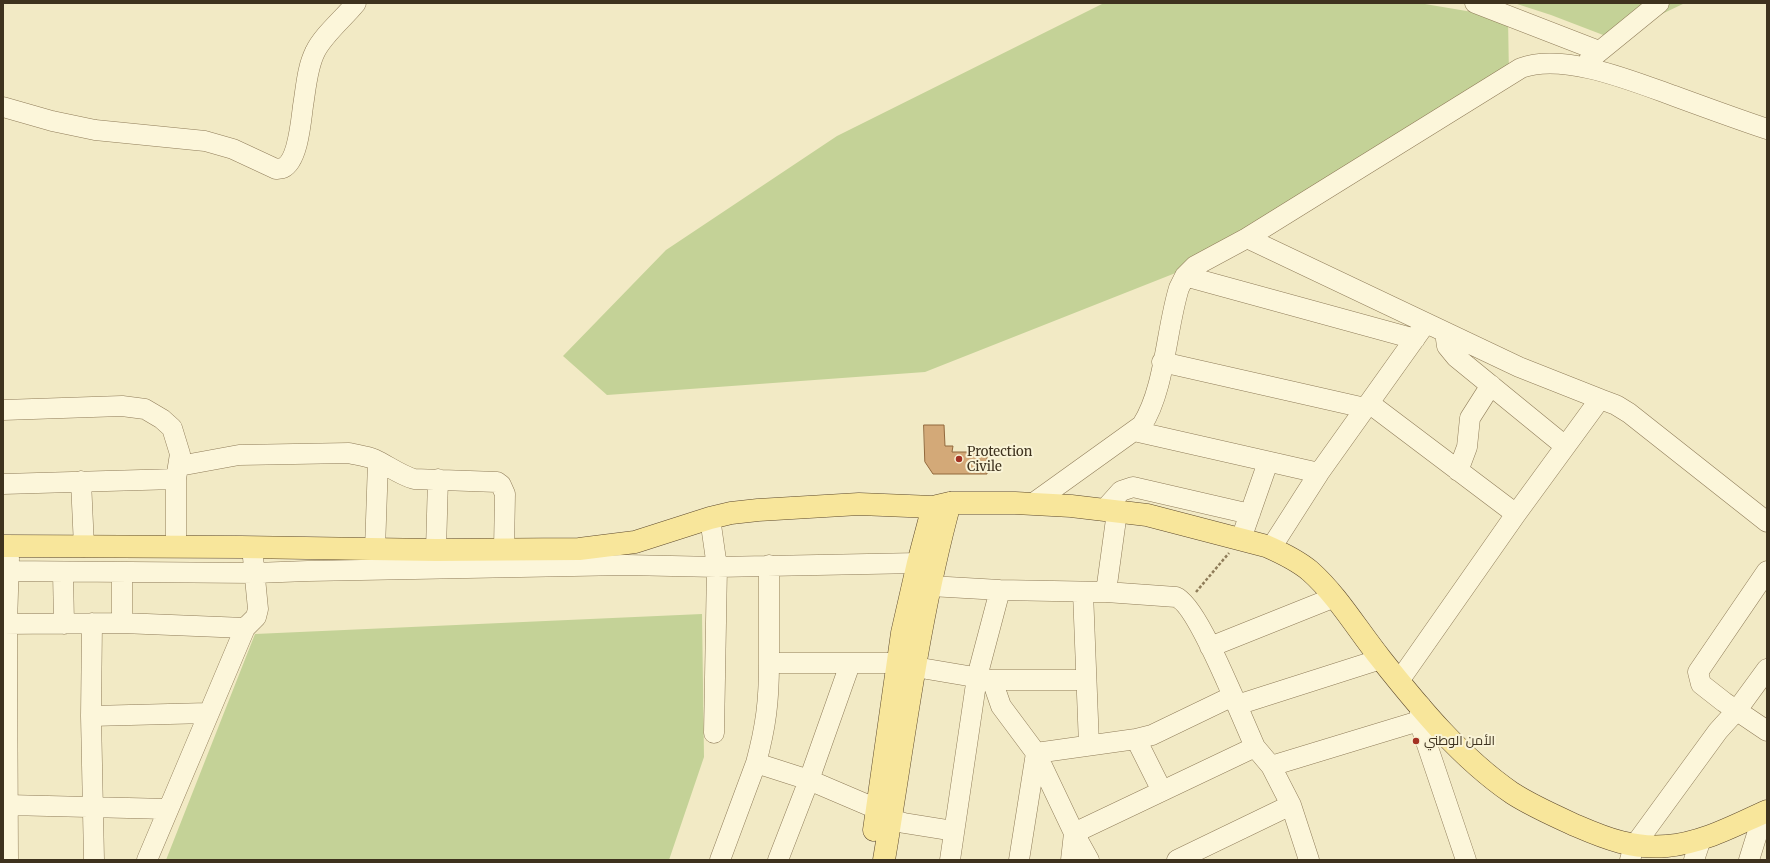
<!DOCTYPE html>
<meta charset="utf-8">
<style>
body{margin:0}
#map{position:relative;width:1770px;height:863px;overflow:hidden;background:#f2eac5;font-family:Merriweather,serif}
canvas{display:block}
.frame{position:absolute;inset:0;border:4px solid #3e321e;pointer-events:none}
</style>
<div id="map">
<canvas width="1770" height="863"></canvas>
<div class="frame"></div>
</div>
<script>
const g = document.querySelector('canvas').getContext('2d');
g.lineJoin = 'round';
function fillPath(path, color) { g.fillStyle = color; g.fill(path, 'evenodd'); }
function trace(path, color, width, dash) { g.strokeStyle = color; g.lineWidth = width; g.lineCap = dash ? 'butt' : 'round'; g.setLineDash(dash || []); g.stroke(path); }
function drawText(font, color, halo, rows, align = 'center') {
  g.font = font + ' Merriweather,Cairo,serif'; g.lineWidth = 4; g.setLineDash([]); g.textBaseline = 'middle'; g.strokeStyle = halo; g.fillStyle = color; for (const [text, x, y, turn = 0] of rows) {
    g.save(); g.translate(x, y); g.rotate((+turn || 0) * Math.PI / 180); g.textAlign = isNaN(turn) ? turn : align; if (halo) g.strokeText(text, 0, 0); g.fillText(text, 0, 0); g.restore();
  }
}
const green = new Path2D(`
 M 1104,3 L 1419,3 L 1508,18 L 1509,76 L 1173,274 L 925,372 L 607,395 L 563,356 L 666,250 L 837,136 Z
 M 1514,3 L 1685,3 L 1611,38 L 1551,15 Z
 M 702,614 L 704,757 L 669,860 L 166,860 L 255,634 Z`);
const building = new Path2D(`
 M 924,425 L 944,425 L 945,446 L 953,446 L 952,452 L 987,452 L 987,474 L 933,474 L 925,462 Z`);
const path = new Path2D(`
 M 1196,592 L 1229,553`);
const minor = new Path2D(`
 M 1475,3 L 1599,51
 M 1589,60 L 1659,3
 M 3,107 L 52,121 L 95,130 L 205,141 L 233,149 L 276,169 L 283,168 C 298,161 301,121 303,106 C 306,88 307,68 315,52 C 323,35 344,18 356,3
 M 1247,238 L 1519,367 L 1600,399 L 1516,514 L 1399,681
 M 1185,276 L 1415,339
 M 1445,332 L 1447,346 L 1456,357 L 1565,446
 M 1162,362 L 1365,408
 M 1600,399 L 1616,405 L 1629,413 L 1767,522
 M 1369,403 L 1516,514
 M 3,410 L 122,406 L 145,409 L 162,419 L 172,428 L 180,454 L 176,479 L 176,547
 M 1134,431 L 1319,473
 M 179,466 L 239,455 L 349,453 C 357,455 366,456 374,459 C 387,465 400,475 414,479 L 497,482 L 501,485 L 505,494 L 504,549
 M 1458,471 L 1467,447 L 1470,418 L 1491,385
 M 81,481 L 84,547
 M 3,484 L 176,479
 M 1032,504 L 1142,425 C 1165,389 1166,330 1179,288 L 1185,276 L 1195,266 L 1247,238 L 1521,68 C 1564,52 1635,82 1677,97 C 1707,108 1737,119 1767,129
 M 1104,510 L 1121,491 L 1133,487 L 1250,514
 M 710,518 L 717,567 L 714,733
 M 1241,539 L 1268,462
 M 1271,548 L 1319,473 L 1426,323
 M 375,549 L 378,462
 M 436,550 L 438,479
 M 3,571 L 255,573 L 308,571 L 626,565 L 717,567 L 918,563
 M 1767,571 L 1698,672 L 1701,684 L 1724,702 L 1767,731
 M 63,572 L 64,624
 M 930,586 L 1000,590 L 1106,592 L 1176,597 C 1194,604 1224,676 1233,696 L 1152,735 L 1136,739 L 1036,753 L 1019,860
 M 1083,592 L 1089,745
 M 1106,592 L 1117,512
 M 92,623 L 91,716 L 94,860
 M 122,623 L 122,573
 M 3,624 L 122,623 L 245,628 L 147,860
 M 245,628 L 256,617 L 258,609 L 252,547
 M 1210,647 L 1335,597
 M 769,663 L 769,565
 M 897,663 L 769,663 C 769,701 766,726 756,763 L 809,780 L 877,809 L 891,819 L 904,823 L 954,831
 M 915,667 L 992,680 L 1086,680
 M 992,680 L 1001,706 L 1036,753 L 1074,833 L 1089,860
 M 1233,696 L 1255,747 L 1271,766 L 1291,805 L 1309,860
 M 1237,705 L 1381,659
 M 1421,706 L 1419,721 L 1466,860
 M 91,716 L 208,713
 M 1136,739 L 1162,791
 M 1271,766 L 1419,721
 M 8,805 L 168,809
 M 8,860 L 7,625 L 9,558
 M 720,860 L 756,763
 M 778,860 L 809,780 L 850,664
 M 950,860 L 977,677 L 1000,590
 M 1071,860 L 1074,833 L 1255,747
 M 1177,860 L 1291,805
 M 1630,860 L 1634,846 L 1718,731 L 1737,710 L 1767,669
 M 1694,860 L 1701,839
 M 1749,860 L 1764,812`);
const major = new Path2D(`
 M 3,546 L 241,547 L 436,550 L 579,549 L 635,542 L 710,518 L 731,513 L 758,510 L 859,504 L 933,507 L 950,503 L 1015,503 L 1071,506 L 1147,515 L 1266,546 C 1282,553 1297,560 1310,571 C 1338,596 1357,629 1381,659 C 1419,707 1461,758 1512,793 C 1532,806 1555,816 1577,826 C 1607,839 1633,849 1667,846 C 1703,843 1735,825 1767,811
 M 874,830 L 902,633 L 918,563 L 931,514
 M 884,860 C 904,741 918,620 950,503`);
const markers = [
 [959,459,4,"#a43223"],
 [1416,741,4,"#a43223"]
];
const poiNames = [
 ["Protection",967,452],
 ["Civile",967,467],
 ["الأمن الوطني",1424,741]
];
fillPath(green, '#c4d297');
fillPath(building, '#d3a978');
trace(building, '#91683c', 1);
trace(minor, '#8f7c59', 21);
trace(major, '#5d492d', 23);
trace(path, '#8f7c59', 2.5, [3, 2]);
trace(minor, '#fcf6da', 20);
trace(major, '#f8e69b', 22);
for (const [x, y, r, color] of markers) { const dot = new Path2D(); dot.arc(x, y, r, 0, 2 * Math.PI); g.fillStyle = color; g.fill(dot); trace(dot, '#f9f3d6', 1.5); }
drawText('13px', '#3e321e', '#f9f3d6', poiNames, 'left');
</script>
